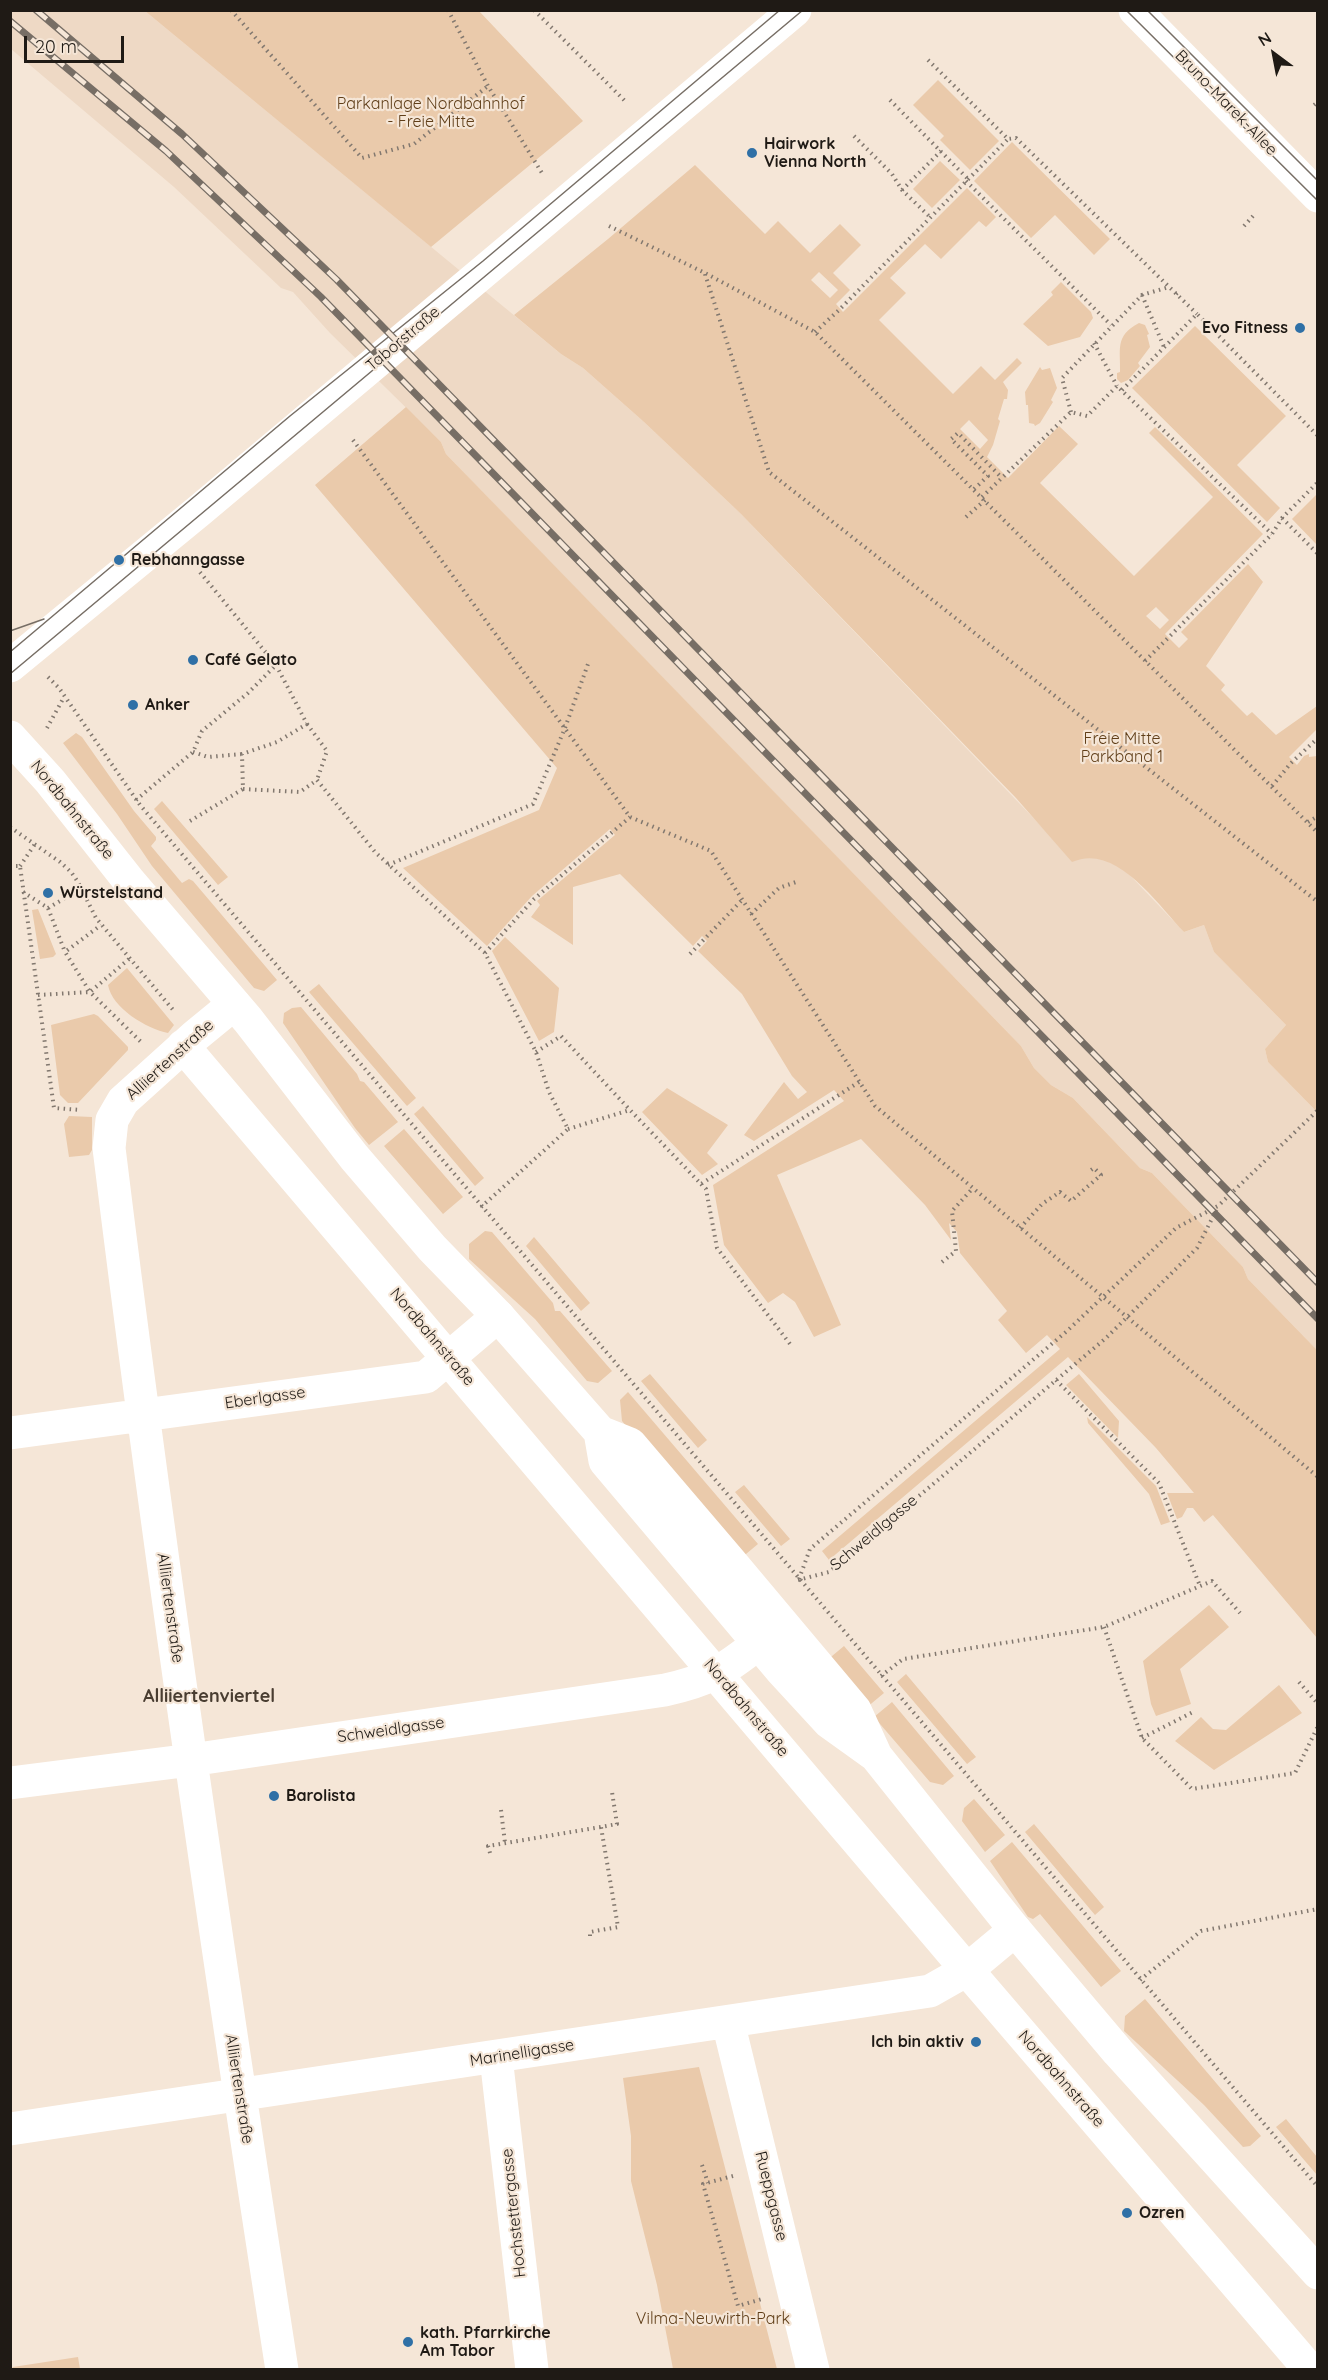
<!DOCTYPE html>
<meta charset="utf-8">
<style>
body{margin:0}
#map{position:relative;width:1328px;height:2380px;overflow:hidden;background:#f5e6d7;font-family:Quicksand,sans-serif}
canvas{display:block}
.frame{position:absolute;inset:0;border:12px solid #1f1a15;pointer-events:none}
.north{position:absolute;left:1244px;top:24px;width:60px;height:60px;-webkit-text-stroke:4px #f5e6d7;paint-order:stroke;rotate:328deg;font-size:16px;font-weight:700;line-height:24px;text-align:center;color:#1f1a15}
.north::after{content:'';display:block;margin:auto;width:21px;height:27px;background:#1f1a15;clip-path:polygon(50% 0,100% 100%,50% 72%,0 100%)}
.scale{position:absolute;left:24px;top:36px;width:100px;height:27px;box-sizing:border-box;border:3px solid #1f1a15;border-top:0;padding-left:8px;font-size:18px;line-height:21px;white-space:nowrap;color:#1f1a15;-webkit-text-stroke:4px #f5e6d7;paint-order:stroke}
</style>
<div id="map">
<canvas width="1328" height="2380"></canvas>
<div class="frame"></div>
<div class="north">N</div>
<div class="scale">20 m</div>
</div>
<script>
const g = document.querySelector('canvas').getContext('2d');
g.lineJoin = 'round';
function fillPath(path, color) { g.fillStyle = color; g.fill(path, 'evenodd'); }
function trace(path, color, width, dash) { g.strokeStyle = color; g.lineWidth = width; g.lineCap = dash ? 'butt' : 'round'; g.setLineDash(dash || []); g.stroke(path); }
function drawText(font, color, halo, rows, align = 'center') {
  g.font = font + ' Quicksand,sans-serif'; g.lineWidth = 4.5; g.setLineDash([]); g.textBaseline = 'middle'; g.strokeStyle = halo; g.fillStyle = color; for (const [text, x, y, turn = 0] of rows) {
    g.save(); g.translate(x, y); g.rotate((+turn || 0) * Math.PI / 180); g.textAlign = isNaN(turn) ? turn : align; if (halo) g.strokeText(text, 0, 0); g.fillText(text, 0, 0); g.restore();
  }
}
const built = new Path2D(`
 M 10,11 L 145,11 L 561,354 L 583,368 L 644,422 L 741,514 L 1044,829 L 1080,858 L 1100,858 L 1123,868 L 1184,932 L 1204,925 L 1214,952 L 1286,1025 L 1265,1049 L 1268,1062 L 1317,1112 L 1317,1350 L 1248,1279 L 1243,1267 L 1152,1173 L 1140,1168 L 1073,1098 L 1051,1085 L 1034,1068 L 1021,1046 L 546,558 L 446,454 L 441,442 L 330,333 L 293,292 L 281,288 L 174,187 L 11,49 Z`);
const green = new Path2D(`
 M 145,11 L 479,11 L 583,121 L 431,247 Z
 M 938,80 L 999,141 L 970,170 L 940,140 L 944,136 L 913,105 Z
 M 1012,142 L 1110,239 L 1094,255 L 1055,215 L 1031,238 L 974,181 Z
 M 940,161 L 960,180 L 932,208 L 913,189 Z
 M 695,165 L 765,234 L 778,221 L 810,253 L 840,224 L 861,245 L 833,273 L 850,290 L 836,304 L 843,312 L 967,188 L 996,217 L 986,227 L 979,221 L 941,259 L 925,244 L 890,278 L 906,293 L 879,320 L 953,394 L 981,366 L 995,380 L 1017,358 L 1022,363 L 1003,382 L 1008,390 L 1007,399 L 1004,399 L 998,419 L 1000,421 L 993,445 L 987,457 L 1008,478 L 1059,426 L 1078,444 L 1040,483 L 1134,576 L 1213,497 L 1149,433 L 1155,427 L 1263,534 L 1165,634 L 1179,648 L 1188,639 L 1181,632 L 1248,564 L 1263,582 L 1206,666 L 1225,685 L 1221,690 L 1247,716 L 1252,712 L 1276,735 L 1317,706 L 1317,729 L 1289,757 L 1297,765 L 1304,756 L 1309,754 L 1309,757 L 1317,756 L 1317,1112 L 1268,1062 L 1265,1049 L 1286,1025 L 1214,952 L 1204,925 L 1184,932 C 1158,905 1116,842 1072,862 L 1016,798 L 741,514 L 644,422 L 583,368 L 561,354 L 514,315 L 608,239 ZM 819,272 L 838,290 L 830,298 L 811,280 ZM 969,420 L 988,440 L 980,449 L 960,429 ZM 1156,607 L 1169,620 L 1160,629 L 1146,616 Z
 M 1061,282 L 1091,312 L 1093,318 L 1080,337 L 1048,346 L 1023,324 L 1053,295 L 1051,292 Z
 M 1139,323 L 1145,325 L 1149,334 L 1147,335 L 1150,347 L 1138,363 L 1140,366 L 1128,380 L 1121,383 L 1117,379 L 1117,373 L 1120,372 C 1121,350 1114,336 1139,323 Z
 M 1195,326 L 1286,416 L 1237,465 L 1280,508 L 1267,522 L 1132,388 Z
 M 1040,367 L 1042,370 L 1050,368 L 1057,388 L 1051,400 L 1053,402 L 1040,423 L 1035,426 L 1034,424 L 1029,423 L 1028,405 L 1026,405 L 1025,392 Z
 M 406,407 L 441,442 L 446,454 L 1021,1046 L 1034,1068 L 1051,1085 L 1073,1098 L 1140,1168 L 1152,1173 L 1243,1267 L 1248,1279 L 1317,1350 L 1317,1638 L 1213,1515 L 1204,1522 L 1193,1508 L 1187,1508 L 1182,1517 L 1177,1519 L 1167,1493 L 1194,1493 L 1156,1448 L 1068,1357 L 829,1560 L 822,1551 L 1060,1349 L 1047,1335 L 1026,1353 L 998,1320 L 1007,1311 L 960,1253 L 957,1232 L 949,1223 L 951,1240 L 925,1205 L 861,1139 L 777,1175 L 841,1325 L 814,1337 L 795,1302 L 783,1293 L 768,1303 L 724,1245 L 713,1185 L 844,1101 L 834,1090 L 754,1141 L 744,1135 L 784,1082 L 798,1099 L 807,1092 L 792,1076 L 742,994 L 698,951 L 707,941 L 702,936 L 693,946 L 620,874 L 573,887 L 573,945 L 531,917 L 540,905 L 537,901 L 615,835 L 610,829 L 532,896 L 487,946 L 403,868 L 539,810 L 557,768 L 315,485 Z
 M 1317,494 L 1317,545 L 1292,519 Z
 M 76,733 L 82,737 L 134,811 L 156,837 L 156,840 L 151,846 L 182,883 L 189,879 L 193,881 L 277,980 L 264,991 L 254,988 L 152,866 L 117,814 L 63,743 Z
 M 162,801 L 228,877 L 218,885 L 154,809 Z
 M 38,909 L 56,954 L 53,957 L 40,959 L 32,910 Z
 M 505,937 L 559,988 L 554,1032 L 539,1041 L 492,951 Z
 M 127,968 L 174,1025 L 168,1033 C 147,1029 112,1008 108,985 Z
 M 319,984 L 416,1098 L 407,1106 L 309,992 Z
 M 301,1007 L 357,1074 L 360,1081 L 364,1082 L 398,1122 L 369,1145 L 355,1128 L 283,1023 L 284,1013 L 292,1008 Z
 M 94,1014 L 98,1016 L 128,1047 L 128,1050 L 78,1103 L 68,1103 L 60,1095 L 51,1025 Z
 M 667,1088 L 728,1125 L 707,1153 L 718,1164 L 702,1175 L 642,1112 Z
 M 423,1106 L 484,1178 L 475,1186 L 414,1114 Z
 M 69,1116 L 92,1117 L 92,1150 L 89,1155 L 69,1157 L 64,1124 Z
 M 404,1129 L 463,1197 L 443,1214 L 384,1146 Z
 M 485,1231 L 492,1232 L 553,1303 L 555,1311 L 560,1311 L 612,1371 L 598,1383 L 587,1381 L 535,1319 L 469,1259 L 469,1244 Z
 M 534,1237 L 590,1303 L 581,1311 L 526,1246 Z
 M 650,1374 L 707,1440 L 698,1448 L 641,1381 Z
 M 1079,1374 L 1119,1421 L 1118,1438 L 1066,1385 Z
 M 628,1392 L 758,1544 L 740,1559 L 622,1421 L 620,1400 Z
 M 1087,1417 L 1156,1486 L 1170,1522 L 1161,1525 L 1149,1494 L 1088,1423 Z
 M 744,1485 L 790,1539 L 781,1546 L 735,1492 Z
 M 1209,1605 L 1229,1627 L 1180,1669 L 1191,1704 L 1156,1716 L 1151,1704 L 1143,1661 Z
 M 844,1646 L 884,1693 L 866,1708 L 826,1661 Z
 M 906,1674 L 976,1757 L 967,1764 L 897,1682 Z
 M 1279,1685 L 1302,1713 L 1214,1770 L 1175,1741 L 1201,1717 L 1213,1729 L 1226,1730 Z
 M 892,1702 L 954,1776 L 943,1785 L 930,1782 L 874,1717 Z
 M 974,1799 L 1005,1835 L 985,1852 L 962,1821 L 964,1808 Z
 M 1034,1824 L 1104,1907 L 1095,1915 L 1025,1832 Z
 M 1012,1842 L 1121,1971 L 1101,1987 L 1040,1914 L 1033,1919 L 1028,1917 L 990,1861 Z
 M 1145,1999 L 1261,2136 L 1250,2146 L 1243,2147 L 1204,2105 L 1124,2031 L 1125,2016 Z
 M 699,2067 L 777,2369 L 673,2369 L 657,2285 L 631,2181 L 631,2136 L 623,2078 Z
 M 1286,2119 L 1317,2157 L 1317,2175 L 1276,2127 Z
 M 78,2357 L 80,2369 L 11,2369 L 13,2367 Z`);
const path = new Path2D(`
 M 231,10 L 362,158 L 414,144 L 488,86
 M 448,10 L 488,86 L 542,173
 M 534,10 L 625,101
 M 928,60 L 1008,139 L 1016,138 L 1197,314
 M 890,100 L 968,179
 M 1314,105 L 1318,102
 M 854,136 L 892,174 L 902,190 L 930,217
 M 966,181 L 1111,325
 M 902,190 L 941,151
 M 609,226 L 705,273 L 815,332 L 1318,833
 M 1244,226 L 1253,216
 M 705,274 L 769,472 L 1318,902
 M 1176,294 L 1180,290
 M 1142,295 L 1164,347
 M 815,332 L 839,310 L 1008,139
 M 1094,343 L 1117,386
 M 1122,390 L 1197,314 L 1318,436
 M 1071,412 L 1062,378 L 1142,295 L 1169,287
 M 353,440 L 630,817 L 711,851 L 875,1106 L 1318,1477
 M 974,489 L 988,476 L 951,439 L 958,433 L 1002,478
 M 982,497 L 1071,412 L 1087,416 L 1117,386 L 1272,534
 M 966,517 L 985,500
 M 1282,518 L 1318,554
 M 1145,661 L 1272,534 L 1282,518 L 1318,482
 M 48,677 L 59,688 L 140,805 L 1318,2187
 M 307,724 L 327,751 L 317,780
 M 47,728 L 64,697
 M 193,752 L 208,757 L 242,754
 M 1272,786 L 1291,763 L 1318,738
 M 243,789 L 300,792 L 317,780 L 375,852 L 485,953 L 536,1052 L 549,1092 L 568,1129 L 481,1207
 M 136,800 L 193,752 L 202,731 L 248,693 L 276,665
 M 190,821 L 243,789 L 242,754 L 277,742 L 307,724 L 276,665 L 199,571
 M 1308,822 L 1318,816
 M 10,827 L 60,862 L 71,872 L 78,882 L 96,918 L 174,1011
 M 388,865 L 533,804 L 565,728 L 588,664
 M 10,866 L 20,866 L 54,1108 L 81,1110
 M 20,866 L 35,844
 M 23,892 L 48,908 L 65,952
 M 48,908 L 82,888
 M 751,914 L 779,888 L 796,882
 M 485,953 L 534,899 L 630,817
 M 690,954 L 742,900
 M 129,959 L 90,992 L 141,1042
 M 38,995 L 90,992 L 65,952 L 101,925
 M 536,1052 L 561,1036 L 630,1110
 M 568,1129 L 630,1110 L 701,1184 L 859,1082
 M 701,1184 L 706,1189 L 717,1248 L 790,1344
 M 1020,1228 L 1042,1204 L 1060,1192 L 1071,1201 L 1101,1175 L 1094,1168 L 1088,1172
 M 942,1262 L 956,1251 L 952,1211 L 973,1188
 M 1056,1380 L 1159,1483 L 1200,1586
 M 799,1579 L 810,1549 L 1067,1331 L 1176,1228 L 1218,1206 L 1318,1110
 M 798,1580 L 829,1572 L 1106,1338 L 1197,1248 L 1218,1207
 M 1104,1627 L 1142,1738 L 1192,1789 L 1295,1773 L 1318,1726
 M 881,1676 L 903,1659 L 1104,1627 L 1212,1581 L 1240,1613
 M 1299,1682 L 1318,1704
 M 1142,1738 L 1195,1711
 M 501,1810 L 505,1843
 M 490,1853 L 488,1846 L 601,1827
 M 590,1936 L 590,1932 L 618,1927 L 601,1827 L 617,1824 L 612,1792
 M 1140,1980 L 1201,1931 L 1318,1909
 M 702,2165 L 708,2183
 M 733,2176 L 703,2184 L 738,2306 L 762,2299`);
const street = new Path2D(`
 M 1135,10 L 1318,196
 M 10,666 L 200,510 L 795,10
 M 234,1004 L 195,1036 L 123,1101 L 112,1120 L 109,1148 C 159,1556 219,1963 282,2370
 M 183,1046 L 967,1970 L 1310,2370
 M 10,1433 L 426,1377 L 498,1316
 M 10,1783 L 191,1760 L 665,1690 C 710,1680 723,1671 759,1643
 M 728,2022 L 813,2370
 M 496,2057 L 532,2370
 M 10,2129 L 930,1991 L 967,1970 L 1015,1930`);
const secondary = new Path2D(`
 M 10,737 L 50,781 L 129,881 L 248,1020 L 354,1157 L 432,1248 L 498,1316 L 600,1432 L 630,1444 L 729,1560 L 855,1710 L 876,1756 L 1015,1930 L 1118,2052 L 1318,2273
 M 600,1432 L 605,1461 L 782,1671 L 829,1722 L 875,1755`);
const tram = new Path2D(`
 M 1126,10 L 1318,201
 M 1147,10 L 1318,181
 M 10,631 L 44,619
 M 10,652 L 290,416 L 483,261 L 780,10
 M 10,674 L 803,10`);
const rail = new Path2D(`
 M 36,10 L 182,134 L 337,280 L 1318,1283
 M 10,21 L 166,151 L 321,297 L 1318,1319`);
const markers = [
 [752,153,6,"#2f70a6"],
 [1300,328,6,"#2f70a6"],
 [119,560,6,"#2f70a6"],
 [193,660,6,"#2f70a6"],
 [133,705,6,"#2f70a6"],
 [48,893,6,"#2f70a6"],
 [274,1796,6,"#2f70a6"],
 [976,2042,6,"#2f70a6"],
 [1127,2213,6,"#2f70a6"],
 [408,2342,6,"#2f70a6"]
];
const streetNames = [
 ["Bruno-Marek-Allee",1226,103,46],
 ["Taborstraße",403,339,-40],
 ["Nordbahnstraße",72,810,51],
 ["Alliiertenstraße",170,1060,-42],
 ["Nordbahnstraße",432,1337,50],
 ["Eberlgasse",265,1398,-8],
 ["Schweidlgasse",874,1533,-40],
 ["Alliiertenstraße",170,1608,82],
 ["Nordbahnstraße",746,1708,50],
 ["Schweidlgasse",391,1730,-8],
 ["Marinelligasse",522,2053,-9],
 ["Nordbahnstraße",1061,2079,49],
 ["Alliiertenstraße",239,2089,81],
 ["Rueppgasse",771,2196,76],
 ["Hochstettergasse",514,2213,-96]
];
const parkNames = [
 ["Parkanlage Nordbahnhof",431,104],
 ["- Freie Mitte",431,122],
 ["Freie Mitte",1122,739],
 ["Parkband 1",1122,757],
 ["Vilma-Neuwirth-Park",713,2319]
];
const poiNames = [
 ["Hairwork",764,144],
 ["Vienna North",764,162],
 ["Evo Fitness",1288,328,"right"],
 ["Rebhanngasse",131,560],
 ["Café Gelato",205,660],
 ["Anker",145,705],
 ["Würstelstand",60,893],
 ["Barolista",286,1796],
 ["Ich bin aktiv",964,2042,"right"],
 ["Ozren",1139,2213],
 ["kath. Pfarrkirche",420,2333],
 ["Am Tabor",420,2351]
];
const neighbourhoodNames = [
 ["Alliiertenviertel",209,1697]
];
fillPath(built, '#eed9c5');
fillPath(green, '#eacaab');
trace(path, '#82786f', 4, [1.5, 4.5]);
trace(street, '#fff', 33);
trace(secondary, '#fff', 33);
trace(tram, '#776e65', 1.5);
trace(rail, '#776e65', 7);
trace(rail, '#f5e6d7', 4.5, [14]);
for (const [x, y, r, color] of markers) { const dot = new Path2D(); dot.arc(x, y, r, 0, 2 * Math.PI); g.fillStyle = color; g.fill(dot); trace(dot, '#f5e6d7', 2); }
drawText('16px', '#1f1a15', '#f5e6d7', streetNames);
drawText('16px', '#603e18', '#f5e6d7', parkNames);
drawText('bold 16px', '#1f1a15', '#f5e6d7', poiNames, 'left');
drawText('bold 18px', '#493d31', '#f5e6d7', neighbourhoodNames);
</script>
